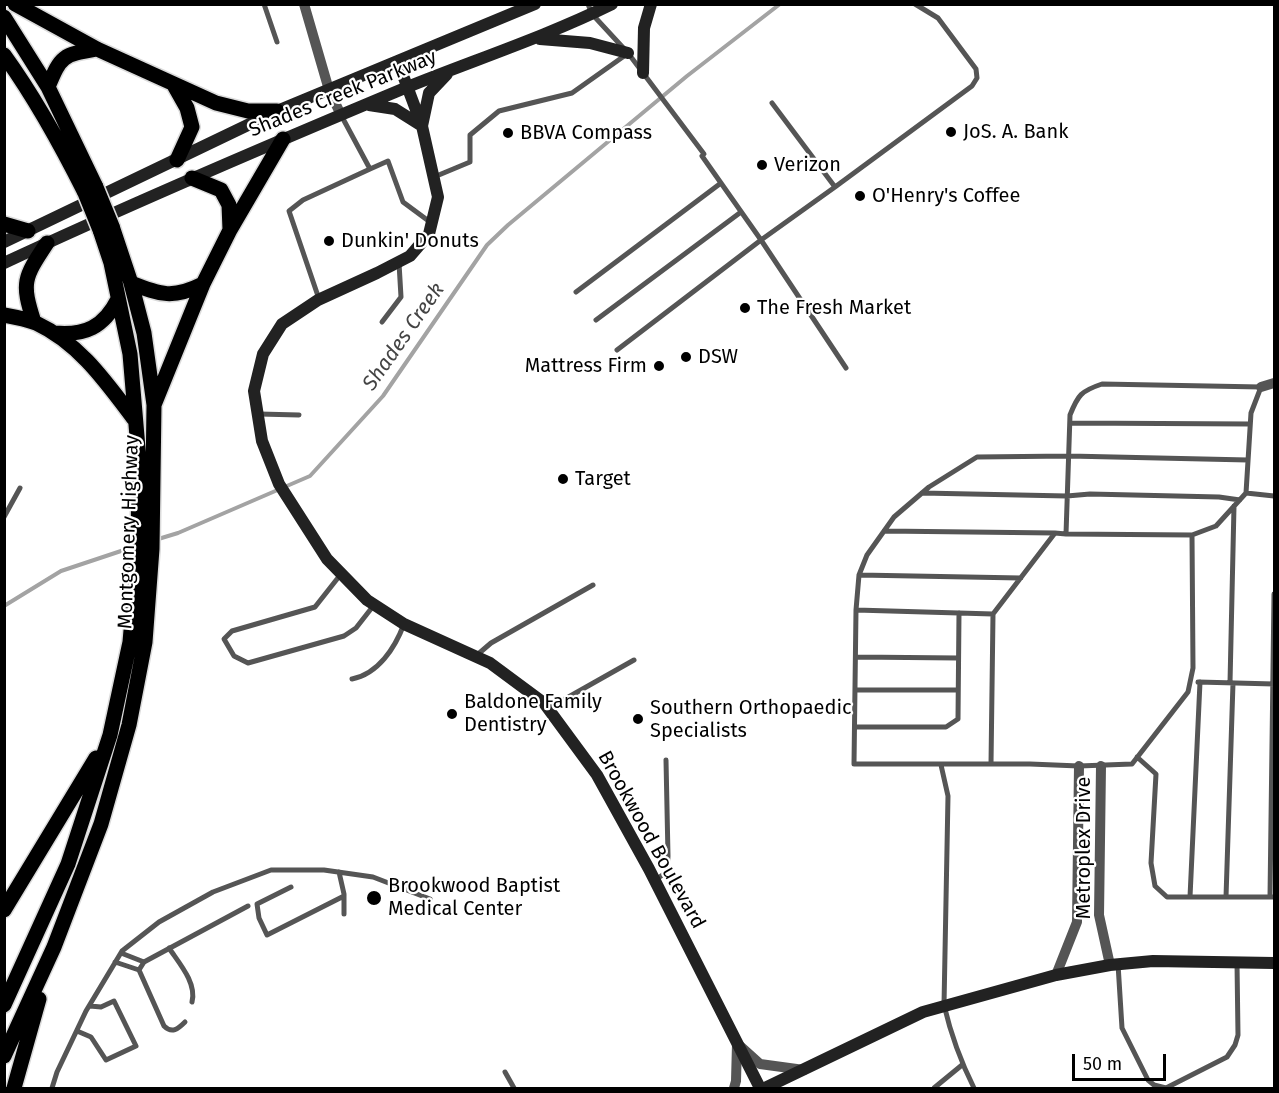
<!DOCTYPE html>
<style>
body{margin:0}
#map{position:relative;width:1279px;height:1093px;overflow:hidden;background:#fff;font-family:"Fira Sans",sans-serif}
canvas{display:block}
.frame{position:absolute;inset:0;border:6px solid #000;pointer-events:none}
.scale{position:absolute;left:1072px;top:1054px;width:94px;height:27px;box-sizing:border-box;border:3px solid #000;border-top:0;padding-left:8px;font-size:18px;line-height:21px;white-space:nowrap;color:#000;-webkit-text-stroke:4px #fff;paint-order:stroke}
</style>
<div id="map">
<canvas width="1279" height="1093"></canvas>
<div class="frame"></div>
<div class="scale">50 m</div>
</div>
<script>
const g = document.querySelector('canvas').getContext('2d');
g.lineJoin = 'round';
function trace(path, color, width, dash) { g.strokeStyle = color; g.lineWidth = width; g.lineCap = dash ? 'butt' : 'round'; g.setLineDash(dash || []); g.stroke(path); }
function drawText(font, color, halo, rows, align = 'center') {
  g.font = font + ' "Fira Sans",sans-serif'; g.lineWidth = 4.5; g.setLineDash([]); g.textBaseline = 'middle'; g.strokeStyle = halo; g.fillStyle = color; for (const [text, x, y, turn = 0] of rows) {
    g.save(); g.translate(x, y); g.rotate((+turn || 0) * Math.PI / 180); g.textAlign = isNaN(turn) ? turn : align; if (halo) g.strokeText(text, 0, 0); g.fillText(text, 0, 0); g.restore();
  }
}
const stream = new Path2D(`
 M 155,540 L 178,533 L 310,476 L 383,396 L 487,245 L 508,225 L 687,76 L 780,4
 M 4,606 L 61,571 L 133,547`);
const lane = new Path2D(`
 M 264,4 L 277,42
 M 588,4 L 592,14 L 628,53 L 704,154
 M 702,156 L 761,240 L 835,187 L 772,103
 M 370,169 L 388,161 L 403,202 L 430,222
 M 434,177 L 470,162 L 470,135 L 499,111 L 572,93 L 627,54
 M 835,187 L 972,86 L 977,78 L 976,69 L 938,18 L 915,4
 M 576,292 L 721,183
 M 319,299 L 289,211 L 303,200 L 370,169 L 341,115
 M 596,320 L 741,212
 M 382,322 L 401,297 L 399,263
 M 617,350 L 761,240 L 846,368
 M 259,414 L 299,415
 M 1070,423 L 1250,424
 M 922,493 L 1067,496 L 1090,494 L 1219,497 L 1240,500
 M 1246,493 L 1274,496
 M 4,517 L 20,488
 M 884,531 L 1055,533
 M 1192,535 L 1193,668 L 1188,692 L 1132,764 L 1079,766 L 1030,764 L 854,764 L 856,610 L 859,575 L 867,555 L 894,517 L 929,487 L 977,457 L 1069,456 L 1248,460
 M 341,574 L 315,607 L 232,631 L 224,639 L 234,656 L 248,663 L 344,636 L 356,628 L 374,605
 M 859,575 L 1021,578
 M 856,610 L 993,614
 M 477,655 L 491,643 L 593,585
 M 856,657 L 958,658
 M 352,679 C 378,674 395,648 404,624
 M 1198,682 L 1274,684
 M 1230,683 L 1234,506
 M 855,690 L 958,690
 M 549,708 L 634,660
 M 855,727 L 946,727 L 958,719 L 959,613
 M 1137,757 L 1156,774 L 1151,863 L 1155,886 L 1167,897 L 1274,897
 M 991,764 L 993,614 L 1055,533 L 1066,534 L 1192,535 L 1216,526 L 1246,493 L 1251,413 L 1261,387 L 1102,384 C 1081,391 1078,395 1070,415 L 1066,534
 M 941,765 L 948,796 L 944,1005 C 951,1035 961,1062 974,1088
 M 339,872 L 344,894 L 344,914
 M 655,880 L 667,872 L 668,856 L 666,760
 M 291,887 L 257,904 L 259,918 L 267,935 L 344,896
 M 1190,897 L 1200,682
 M 1226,897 L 1233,683
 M 1270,897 L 1274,594
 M 169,948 C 179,963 197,983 192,1002
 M 121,953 L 144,962
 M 115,962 L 139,970
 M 1118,964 L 1122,1028 L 1148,1080 L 1154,1085 L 1166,1088 L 1227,1057 L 1235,1045 L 1238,1035 L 1237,963
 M 139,970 L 144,962 L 248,906
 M 139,970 L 164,1026 C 172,1034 178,1029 185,1022
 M 77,1031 L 91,1037 L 106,1060 L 136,1046 L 114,1001 L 101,1007 L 90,1006
 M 505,1072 L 514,1088
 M 52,1088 L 57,1072 L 86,1011 L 122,951 L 159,922 L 213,892 L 271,870 L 324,870 L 373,877 L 430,899
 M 934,1088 L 962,1065`);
const street = new Path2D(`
 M 304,4 L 329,90 L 341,115
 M 1261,387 L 1274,383
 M 1101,766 L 1099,915 L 1110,965
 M 1056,975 L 1077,922 L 1079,766
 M 740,1046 L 760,1064 L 804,1070
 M 734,1088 L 736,1081 L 737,1044`);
const secondary = new Path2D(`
 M 540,39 L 590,43 L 628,53
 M 398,62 L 422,126 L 438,197 L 429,234 L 410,256 L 377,273 L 318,300 L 282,324 L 263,354 L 254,391 L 262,441 L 279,484 L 327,559 L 367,600 L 404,624 L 490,663 L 544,703 L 597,775 L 649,869 L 760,1088
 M 643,73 L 644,28 L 651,4
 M 369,105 L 395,109 L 422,126 L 429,93 L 447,74
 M 4,242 L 277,111 L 535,4
 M 4,263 C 137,201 271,144 405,88 C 474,60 545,37 612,4
 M 765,1088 L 923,1012 L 1056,975 L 1110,965 L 1153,961 L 1274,963`);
const primary = new Path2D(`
 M 15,4 L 97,49 L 216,103 L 248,111 L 277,111
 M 4,17 L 48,87 L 96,187
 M 4,55 C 36,99 61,145 85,193
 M 174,85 L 187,108 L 192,127 L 177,160
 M 48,87 C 61,55 63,55 97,49
 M 192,178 L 221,190 L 229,205 L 230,230
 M 4,224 L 28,231
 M 131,283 C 161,295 173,299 203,284
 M 4,315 C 15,317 26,319 36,323 C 79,343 106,382 134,419
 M 34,322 C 21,282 24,278 47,243
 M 54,333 C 85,336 104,327 118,299
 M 154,405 L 203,284 L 230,230 L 283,139
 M 4,910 L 96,758
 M 4,1005 L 68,864 L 110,735 L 130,642 L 138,549 L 139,460 L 130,354 L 111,263 L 100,230
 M 4,1056 L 54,947 L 101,824 L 129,725 L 145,642 L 152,549 L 154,405 L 144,333 L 131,283 L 112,226
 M 14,1088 L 39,999`);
const primaryBridge = new Path2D(`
 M 96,187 L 112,226
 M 85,193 L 100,230`);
const markers = [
 [951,132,6,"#000"],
 [508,133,6,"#000"],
 [762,165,6,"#000"],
 [860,196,6,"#000"],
 [329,241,6,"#000"],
 [745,308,6,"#000"],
 [686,357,6,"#000"],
 [659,366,6,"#000"],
 [563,479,6,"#000"],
 [452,714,6,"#000"],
 [638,719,6,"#000"],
 [374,898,8,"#000"]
];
const streetNames = [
 ["Shades Creek Parkway",343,94,-22],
 ["Montgomery Highway",129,532,-88],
 ["Brookwood Boulevard",651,840,61],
 ["Metroplex Drive",1084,848,-90]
];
const poiNames = [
 ["JoS. A. Bank",963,132],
 ["BBVA Compass",520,133],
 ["Verizon",774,165],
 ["O'Henry's Coffee",872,196],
 ["Dunkin' Donuts",341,241],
 ["The Fresh Market",757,308],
 ["DSW",698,357],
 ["Mattress Firm",647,366,"right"],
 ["Target",575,479],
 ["Baldone Family",464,702],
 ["Dentistry",464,725],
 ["Southern Orthopaedic",650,708],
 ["Specialists",650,731],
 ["Brookwood Baptist",388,886],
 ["Medical Center",388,909]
];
const waterNames = [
 ["Shades Creek",404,337,-55]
];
trace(stream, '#a3a3a3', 4);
trace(primary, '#dbdbdb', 18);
trace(lane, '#555', 5);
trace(street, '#555', 10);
trace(secondary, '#222', 12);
trace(primary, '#000', 15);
trace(primaryBridge, '#dbdbdb', 18, []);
trace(primaryBridge, '#000', 15);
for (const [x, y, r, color] of markers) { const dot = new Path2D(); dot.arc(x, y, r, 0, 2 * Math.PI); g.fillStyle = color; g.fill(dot); trace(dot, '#fff', 2); }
drawText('20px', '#000', '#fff', streetNames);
drawText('20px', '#000', '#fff', poiNames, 'left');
drawText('italic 21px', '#444', '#fff', waterNames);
</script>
